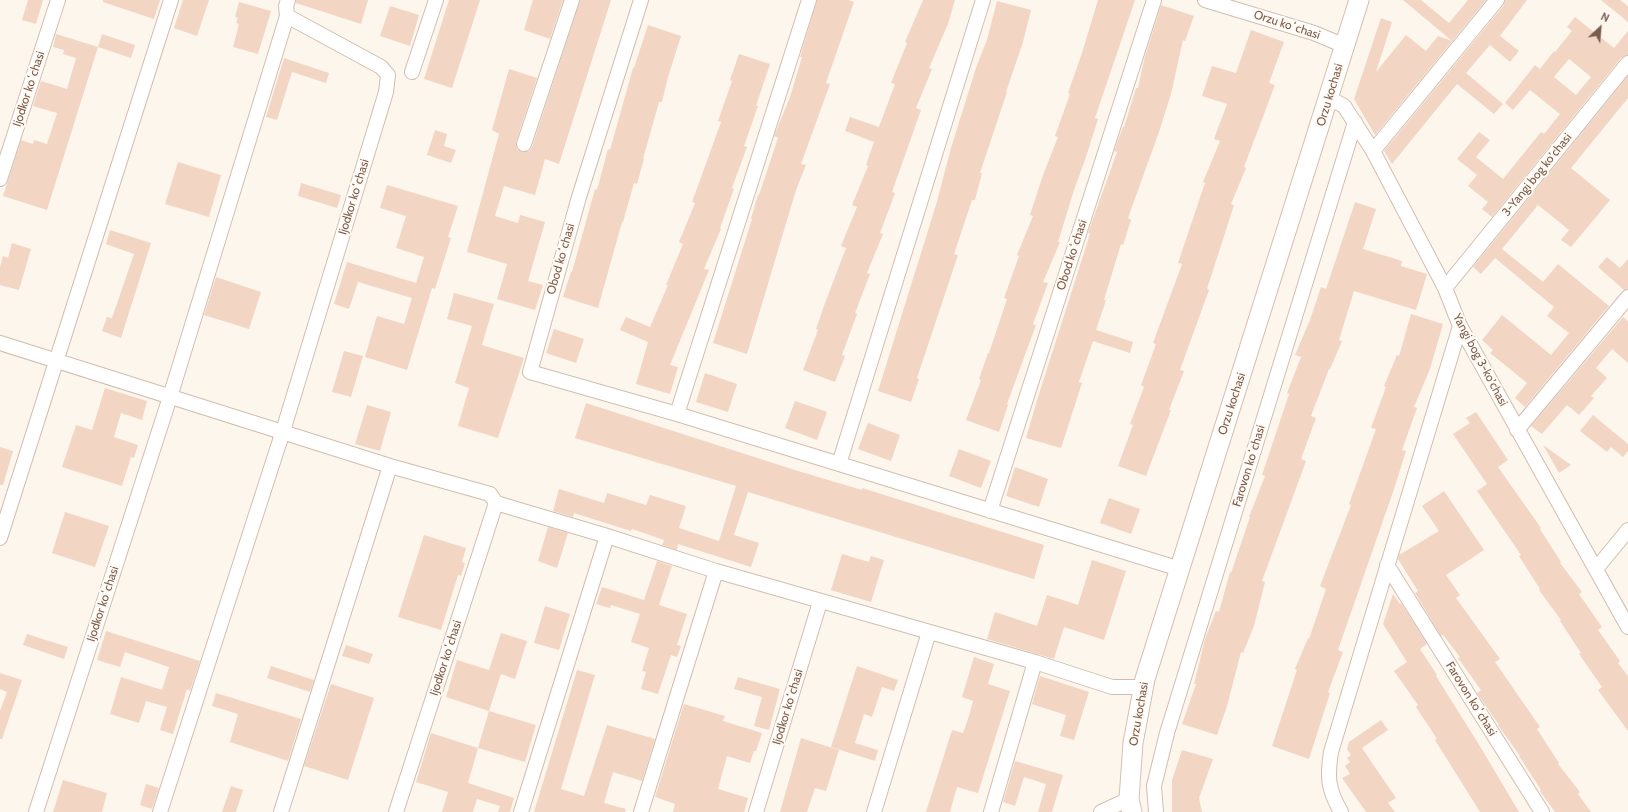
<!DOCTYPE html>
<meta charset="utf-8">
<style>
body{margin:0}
#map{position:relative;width:1628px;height:812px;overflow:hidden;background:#fdf6ec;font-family:Cabin,sans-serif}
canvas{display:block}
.north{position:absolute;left:1580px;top:8px;width:40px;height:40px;-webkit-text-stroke:3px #fffaf3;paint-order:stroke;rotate:26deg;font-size:11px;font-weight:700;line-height:16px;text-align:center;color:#7a5c4d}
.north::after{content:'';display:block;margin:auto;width:14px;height:18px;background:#7a5c4d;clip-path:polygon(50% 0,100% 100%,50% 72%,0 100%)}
</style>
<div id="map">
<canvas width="1628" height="812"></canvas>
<div class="north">N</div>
</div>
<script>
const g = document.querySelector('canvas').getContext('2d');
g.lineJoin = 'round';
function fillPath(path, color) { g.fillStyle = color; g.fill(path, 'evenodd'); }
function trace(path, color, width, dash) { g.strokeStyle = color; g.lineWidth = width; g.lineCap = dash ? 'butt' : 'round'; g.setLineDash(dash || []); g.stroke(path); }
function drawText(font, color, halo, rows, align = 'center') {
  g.font = font + ' Cabin,sans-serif'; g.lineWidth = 4; g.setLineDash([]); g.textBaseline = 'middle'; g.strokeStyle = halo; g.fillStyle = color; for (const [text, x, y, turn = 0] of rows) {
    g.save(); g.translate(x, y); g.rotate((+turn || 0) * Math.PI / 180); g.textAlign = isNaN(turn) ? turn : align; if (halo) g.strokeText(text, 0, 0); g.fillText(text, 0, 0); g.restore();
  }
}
const building = new Path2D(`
 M 28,0 L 43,0 L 36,24 L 22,20 Z
 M 103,0 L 160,0 L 154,19 L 103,2 Z
 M 183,0 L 209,0 L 197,36 L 174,28 Z
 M 296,0 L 368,0 L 361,24 L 296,3 Z
 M 449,0 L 480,0 L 452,88 L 424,79 Z
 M 533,0 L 563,0 L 550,39 L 524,30 Z
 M 580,0 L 611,0 L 559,164 L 545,159 L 535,195 L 504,186 L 495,216 L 518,223 L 520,215 L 545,222 L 528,281 L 543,285 L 535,310 L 497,299 L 507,264 L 467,252 L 499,134 L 492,130 L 509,69 L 537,78 L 516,142 L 517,149 L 525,152 L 529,151 L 532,147 Z
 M 817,0 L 848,0 L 854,2 L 826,83 L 830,84 L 801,164 L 806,165 L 796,190 L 747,354 L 713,343 L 752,219 L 751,219 L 758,194 L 759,195 L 778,138 L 774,136 L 790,97 L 802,57 L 800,57 Z
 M 923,0 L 955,0 L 948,24 L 929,68 L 932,69 L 916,108 L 921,110 L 892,192 L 895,193 L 880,233 L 883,234 L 867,273 L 870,274 L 855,313 L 857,314 L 842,355 L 845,356 L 835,382 L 803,370 L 818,330 L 816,329 L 825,303 L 846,248 L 841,246 L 857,207 L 852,205 L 868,166 L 866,165 L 874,142 L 845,131 L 850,117 L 879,127 L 895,84 L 891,83 L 907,43 L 905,42 Z
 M 1098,0 L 1135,0 L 1095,118 L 1098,119 L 1085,160 L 1074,190 L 1058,242 L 1060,242 L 1043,282 L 1048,283 L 1033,324 L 1036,325 L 1007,404 L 1008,405 L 999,432 L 966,420 L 981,380 L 979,379 L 988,353 L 989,353 L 1007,299 L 1004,298 L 1019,256 L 1017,255 L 1033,216 L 1030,215 L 1043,175 L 1058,137 L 1055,136 L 1070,94 L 1068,93 L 1082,53 Z
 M 1403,0 L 1421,0 L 1449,23 L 1468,0 L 1486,0 L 1375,135 L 1354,99 L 1381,18 L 1392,22 L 1376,72 L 1406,35 L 1426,51 L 1438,36 L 1452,41 Z
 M 1505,0 L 1527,0 L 1500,36 L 1519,51 L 1510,62 L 1490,45 L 1466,73 L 1503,104 L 1494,114 L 1457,84 L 1392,164 L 1384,151 L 1504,5 Z
 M 1601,0 L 1620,0 L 1628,6 L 1628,22 Z
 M 997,1 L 1031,10 L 1023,42 L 1006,92 L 1007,92 L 980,173 L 982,173 L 975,200 L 972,200 L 954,254 L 958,255 L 917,378 L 919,379 L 911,402 L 878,391 L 936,205 L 951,148 L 977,65 L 987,40 Z
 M 239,2 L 271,11 L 258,54 L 233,47 L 239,24 L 236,23 L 238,18 L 235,17 Z
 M 1161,5 L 1194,16 L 1185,41 L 1183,40 L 1171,94 L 1159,132 L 1128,218 L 1131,220 L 1123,245 L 1121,244 L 1104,300 L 1106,300 L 1096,330 L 1133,342 L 1130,353 L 1093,341 L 1079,382 L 1082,383 L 1061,448 L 1026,438 L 1038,397 L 1090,234 L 1088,233 L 1117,152 L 1114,151 L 1123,127 L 1124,127 L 1136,88 L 1138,88 L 1144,60 Z
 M 390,6 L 419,15 L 410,46 L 380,36 Z
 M 1575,17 L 1614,48 L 1628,31 L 1628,55 L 1621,58 L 1492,217 L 1482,209 L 1488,202 L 1468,186 L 1477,175 L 1457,159 L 1479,132 L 1490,140 L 1476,157 L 1503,179 L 1541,132 L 1544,134 L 1560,114 L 1530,90 L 1513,110 L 1505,103 L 1535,65 L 1540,69 L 1554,51 L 1555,52 L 1572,31 L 1567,27 ZM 1569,59 L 1591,77 L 1576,95 L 1554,77 Z
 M 648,25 L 681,36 L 668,77 L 662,102 L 659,102 L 643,159 L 644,159 L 637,184 L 634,183 L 623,222 L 622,222 L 598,308 L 563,297 L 571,272 L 572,272 L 595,189 L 597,190 L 608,149 L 610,150 L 633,68 L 634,68 Z
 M 1251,30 L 1284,42 L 1269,83 L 1275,85 L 1244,167 L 1246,168 L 1231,204 L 1234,205 L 1207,289 L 1209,290 L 1180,370 L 1184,371 L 1169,410 L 1171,410 L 1146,476 L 1118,466 L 1133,425 L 1130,424 L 1144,387 L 1141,385 L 1156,344 L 1153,343 L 1182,264 L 1178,263 L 1205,183 L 1203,182 L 1220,141 L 1214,139 L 1227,104 L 1202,96 L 1212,66 L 1236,73 Z
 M 56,34 L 98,47 L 47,210 L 3,196 L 21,140 L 33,144 L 34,140 L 47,144 L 57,113 L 33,106 L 41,81 L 67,89 L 76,58 L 63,54 L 64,50 L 53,47 Z
 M 102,34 L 135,45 L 131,58 L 98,47 Z
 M 739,54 L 770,64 L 756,106 L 758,106 L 744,146 L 747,147 L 732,188 L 734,189 L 720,228 L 721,229 L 704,269 L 709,270 L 670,365 L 678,367 L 670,394 L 636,384 L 648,342 L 620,330 L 626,317 L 650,327 L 668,285 L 666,285 L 683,244 L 679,242 L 695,203 L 692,202 L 721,122 L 718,121 L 732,81 L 730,80 Z
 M 284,58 L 329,73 L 326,83 L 292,72 L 277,120 L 266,117 Z
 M 1628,76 L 1628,98 L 1571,168 L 1610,200 L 1571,247 L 1561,240 L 1569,230 L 1538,205 L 1502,249 L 1543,282 L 1558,264 L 1609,306 L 1525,407 L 1515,398 L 1527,383 L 1490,353 L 1493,350 L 1482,340 L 1502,315 L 1551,355 L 1569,333 L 1547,316 L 1554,307 L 1495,258 L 1481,274 L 1473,267 Z
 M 435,130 L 447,134 L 444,146 L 456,150 L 451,163 L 427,155 Z
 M 178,162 L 221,175 L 209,217 L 165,204 Z
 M 301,183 L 341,195 L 337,208 L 298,196 Z
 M 387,185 L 458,206 L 448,237 L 451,238 L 435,289 L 432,288 L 407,370 L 365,357 L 377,316 L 404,324 L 412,298 L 358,282 L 349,309 L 334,304 L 347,262 L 416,283 L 424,257 L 396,248 L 406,216 L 380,208 Z
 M 1355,202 L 1376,209 L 1363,249 L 1402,261 L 1401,266 L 1427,274 L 1416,310 L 1354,291 L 1339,340 L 1342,341 L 1330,369 L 1329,369 L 1311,416 L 1316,418 L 1301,459 L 1306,461 L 1262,581 L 1265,582 L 1254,626 L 1243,653 L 1241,652 L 1227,706 L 1217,735 L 1182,724 L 1196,684 L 1194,684 L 1205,639 L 1216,611 L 1219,612 L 1230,572 L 1231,573 L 1250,517 L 1249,517 L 1265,476 L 1262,475 L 1289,394 L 1287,393 L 1301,357 L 1295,355 L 1310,320 L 1321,287 L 1326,289 Z
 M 110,230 L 151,243 L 121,338 L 102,331 L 107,317 L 112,318 L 134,254 L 106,244 Z
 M 12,243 L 31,249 L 19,290 L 0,285 L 0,267 L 3,256 L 8,258 Z
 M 1607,257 L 1620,268 L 1628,259 L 1628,289 L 1624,290 L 1598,267 Z
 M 216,277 L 261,292 L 249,329 L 204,315 Z
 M 454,293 L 494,304 L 482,345 L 524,358 L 498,438 L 458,426 L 469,388 L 455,383 L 472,326 L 447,319 Z
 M 1411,314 L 1443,324 L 1430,369 L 1414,407 L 1417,408 L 1402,450 L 1406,451 L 1394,489 L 1338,650 L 1343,652 L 1328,692 L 1330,693 L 1309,759 L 1272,746 L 1297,670 L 1295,669 L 1308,638 L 1309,639 L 1326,589 L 1320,586 L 1351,505 L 1349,504 L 1376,429 L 1371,428 L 1386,387 L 1384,386 L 1397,355 L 1399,356 Z
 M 1623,317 L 1628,321 L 1628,363 L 1612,349 L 1596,368 L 1607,378 L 1591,396 L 1594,398 L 1579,415 L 1567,405 L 1542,434 L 1531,426 Z
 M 554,329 L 584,339 L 576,363 L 546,353 Z
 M 344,351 L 363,356 L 351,397 L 332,392 Z
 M 705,373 L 737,384 L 728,412 L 696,402 Z
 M 105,388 L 147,401 L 142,420 L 121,413 L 114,437 L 138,445 L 134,458 L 131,457 L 122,486 L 62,467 L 76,425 L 92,430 Z
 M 795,401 L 827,412 L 817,440 L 785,428 Z
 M 586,403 L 798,471 L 862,490 L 862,488 L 1044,545 L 1034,579 L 748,492 L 734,535 L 759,543 L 751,567 L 678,544 L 677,550 L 662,545 L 664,540 L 632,529 L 631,531 L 574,513 L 573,517 L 553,511 L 559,489 L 604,503 L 607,493 L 646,505 L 650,495 L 686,506 L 679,528 L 719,541 L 736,486 L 575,438 Z
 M 367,405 L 391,412 L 380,451 L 355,444 Z
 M 1476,412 L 1508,460 L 1498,467 L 1541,528 L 1540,529 L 1561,562 L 1560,563 L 1582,592 L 1579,594 L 1602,627 L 1598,630 L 1620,661 L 1618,663 L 1628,676 L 1628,731 L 1598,690 L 1602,687 L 1579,654 L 1581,653 L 1560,621 L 1561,620 L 1539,590 L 1540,589 L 1519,556 L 1521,555 L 1477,491 L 1487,484 L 1453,434 L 1470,423 L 1466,418 Z
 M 1593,415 L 1628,444 L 1628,451 L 1623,457 L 1611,447 L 1607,452 L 1580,431 Z
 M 868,423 L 900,435 L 891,461 L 858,449 Z
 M 1543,445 L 1571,465 L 1559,473 Z
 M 0,447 L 13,451 L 3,485 L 0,485 Z
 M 959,449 L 991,461 L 981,488 L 949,476 Z
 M 1015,467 L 1048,479 L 1039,507 L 1006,496 Z
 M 1444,491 L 1484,550 L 1446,575 L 1460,595 L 1456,598 L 1500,659 L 1495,662 L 1540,727 L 1537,729 L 1559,763 L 1558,764 L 1580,792 L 1578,794 L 1591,812 L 1555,812 L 1540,791 L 1541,790 L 1519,756 L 1520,756 L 1498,725 L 1499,725 L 1477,693 L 1481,690 L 1458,658 L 1460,657 L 1443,635 L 1441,636 L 1415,593 L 1418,591 L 1398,559 L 1399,555 L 1439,531 L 1422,506 Z
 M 1109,498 L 1140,509 L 1131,534 L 1100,523 Z
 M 65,512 L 109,526 L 95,567 L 52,553 Z
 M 548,527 L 568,533 L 557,568 L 538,561 Z
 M 424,535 L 466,548 L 462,562 L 465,563 L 461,576 L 458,575 L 441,630 L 398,617 Z
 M 842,554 L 869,562 L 871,556 L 884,560 L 871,602 L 831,590 Z
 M 1092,560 L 1126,571 L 1104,640 L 1064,627 L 1054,659 L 987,639 L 995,612 L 1037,626 L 1047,595 L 1078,605 Z
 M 657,561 L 672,566 L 659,605 L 687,614 L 677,645 L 681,646 L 677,657 L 671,655 L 658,694 L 641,689 L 646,672 L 642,671 L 649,648 L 631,642 L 640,614 L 611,605 L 610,608 L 596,604 L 602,587 L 644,600 Z
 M 1393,594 L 1400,604 L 1401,603 L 1427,644 L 1420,649 L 1437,675 L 1436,676 L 1478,743 L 1519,812 L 1480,812 L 1435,740 L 1437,739 L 1416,707 L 1418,705 L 1394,671 L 1407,662 L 1383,624 Z
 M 545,606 L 570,614 L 559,650 L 534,643 Z
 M 106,631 L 200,661 L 190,691 L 187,689 L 173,734 L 160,730 L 167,707 L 146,701 L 139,723 L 110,714 L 121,677 L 162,690 L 169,667 L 125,652 L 120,667 L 97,660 Z
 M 501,633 L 527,641 L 515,679 L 501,674 L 489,711 L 446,697 L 457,660 L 489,670 Z
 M 27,634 L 68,647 L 64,659 L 23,645 Z
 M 346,645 L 373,654 L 369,664 L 342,656 Z
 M 974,657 L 994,664 L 988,684 L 1010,691 L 978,793 L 957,787 L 950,812 L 926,812 L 952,730 L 963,733 L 969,716 L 973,701 L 962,697 Z
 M 271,666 L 314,680 L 310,692 L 267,678 Z
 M 857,666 L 898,680 L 894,691 L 882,687 L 872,717 L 864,714 L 855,743 L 878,750 L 875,761 L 831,747 Z
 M 577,670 L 595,675 L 561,789 L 584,796 L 607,725 L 655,739 L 642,781 L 613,772 L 604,803 L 626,809 L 625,812 L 534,812 Z
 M 0,673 L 22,680 L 2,739 L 0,739 L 0,711 L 7,692 L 0,689 Z
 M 1040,676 L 1089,692 L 1074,740 L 1060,736 L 1066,715 L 1032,704 Z
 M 738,677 L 780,689 L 769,730 L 754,726 L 762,697 L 734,689 Z
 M 331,684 L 374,698 L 348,780 L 304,766 Z
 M 216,693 L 301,719 L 288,761 L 230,742 L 238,714 L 212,706 Z
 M 684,704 L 725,716 L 723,721 L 762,733 L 756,751 L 754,751 L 750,763 L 727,756 L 718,789 L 748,798 L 744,812 L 673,812 L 675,804 L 655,797 Z
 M 489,711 L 536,725 L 525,762 L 478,748 Z
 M 1381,720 L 1388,730 L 1362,748 L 1396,798 L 1388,803 L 1395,812 L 1366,812 L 1342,778 L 1350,774 L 1345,766 L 1350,762 L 1347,758 L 1351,755 L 1347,749 L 1349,742 Z
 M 431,733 L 478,748 L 468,783 L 514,798 L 510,812 L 498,812 L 500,806 L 477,799 L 473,812 L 442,812 L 448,792 L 416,782 Z
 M 801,738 L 839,750 L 826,791 L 815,788 L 807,812 L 780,812 Z
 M 1182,750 L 1213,759 L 1199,798 L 1202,812 L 1172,812 L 1172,780 Z
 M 1015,761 L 1063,775 L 1052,812 L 1038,812 L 1046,784 L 1024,777 L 1015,806 L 1003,802 Z
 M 63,780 L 107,793 L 102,812 L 53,812 Z
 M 146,784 L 159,788 L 152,809 L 140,805 Z
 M 231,786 L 243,790 L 236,812 L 222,812 Z`);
const street = new Path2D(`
 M 641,0 L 579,197 L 530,372 L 677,414 L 1180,569
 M 1205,0 L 1314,33 L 1345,46
 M 412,72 L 436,0
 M 1329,98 L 1344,106 L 1373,151 L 1445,288 L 1460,326 L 1628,627
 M 524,144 L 572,0
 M 1373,151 L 1497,0
 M 0,179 L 58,0
 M 1445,288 L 1628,63
 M 0,343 L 390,466 L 490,494 L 496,503 L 607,536 L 716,571 L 1035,662 L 1112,687 L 1143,687
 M 677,414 L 809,0
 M 1517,430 L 1628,297
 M 839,464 L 983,0
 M 990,511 L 1154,0
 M 0,538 L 171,0
 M 1387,565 L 1542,812
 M 1596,569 L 1628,530
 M 36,812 L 170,397 L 287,16 L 286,6 L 288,0
 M 160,812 L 283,431 L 386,92 L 388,75 L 381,67 L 287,16
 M 281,812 L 390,466
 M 396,812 L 496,503
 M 521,812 L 607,536
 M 641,812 L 716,571
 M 756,812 L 820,602
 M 874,812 L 929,632
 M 991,812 L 1035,662
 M 1101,812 L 1129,799
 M 1156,812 L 1154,786 L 1167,733 L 1355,122
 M 1341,812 C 1328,789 1327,778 1331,752 L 1460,326`);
const secondary = new Path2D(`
 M 1132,812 L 1129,799 L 1133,743 L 1145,679 L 1359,0`);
const streetNames = [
 ["Orzu koʻchasi",1287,25,18],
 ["Ijodkor koʻchasi",29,89,-72],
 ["Orzu kochasi",1330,95,-73],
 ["3-Yangi bog koʼchasi",1537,175,-51],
 ["Ijodkor koʻchasi",354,197,-73],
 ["Obod koʻchasi",1072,255,-72],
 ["Obod koʻchasi",561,259,-74],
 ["Yangi bog 3-koʼchasi",1480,360,62],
 ["Orzu kochasi",1232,404,-72],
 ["Farovon koʻchasi",1249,466,-73],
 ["Ijodkor koʻchasi",103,604,-72],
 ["Ijodkor koʻchasi",446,658,-72],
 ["Farovon koʻchasi",1471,699,58],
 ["Ijodkor koʻchasi",788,707,-73],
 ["Orzu kochasi",1139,714,-80]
];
fillPath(building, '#f3d5c3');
trace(street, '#d1beb0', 16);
trace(secondary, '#d6c0b0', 21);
trace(street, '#fff', 14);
trace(secondary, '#fff', 19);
drawText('12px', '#7a5c4d', '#fffaf3', streetNames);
</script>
